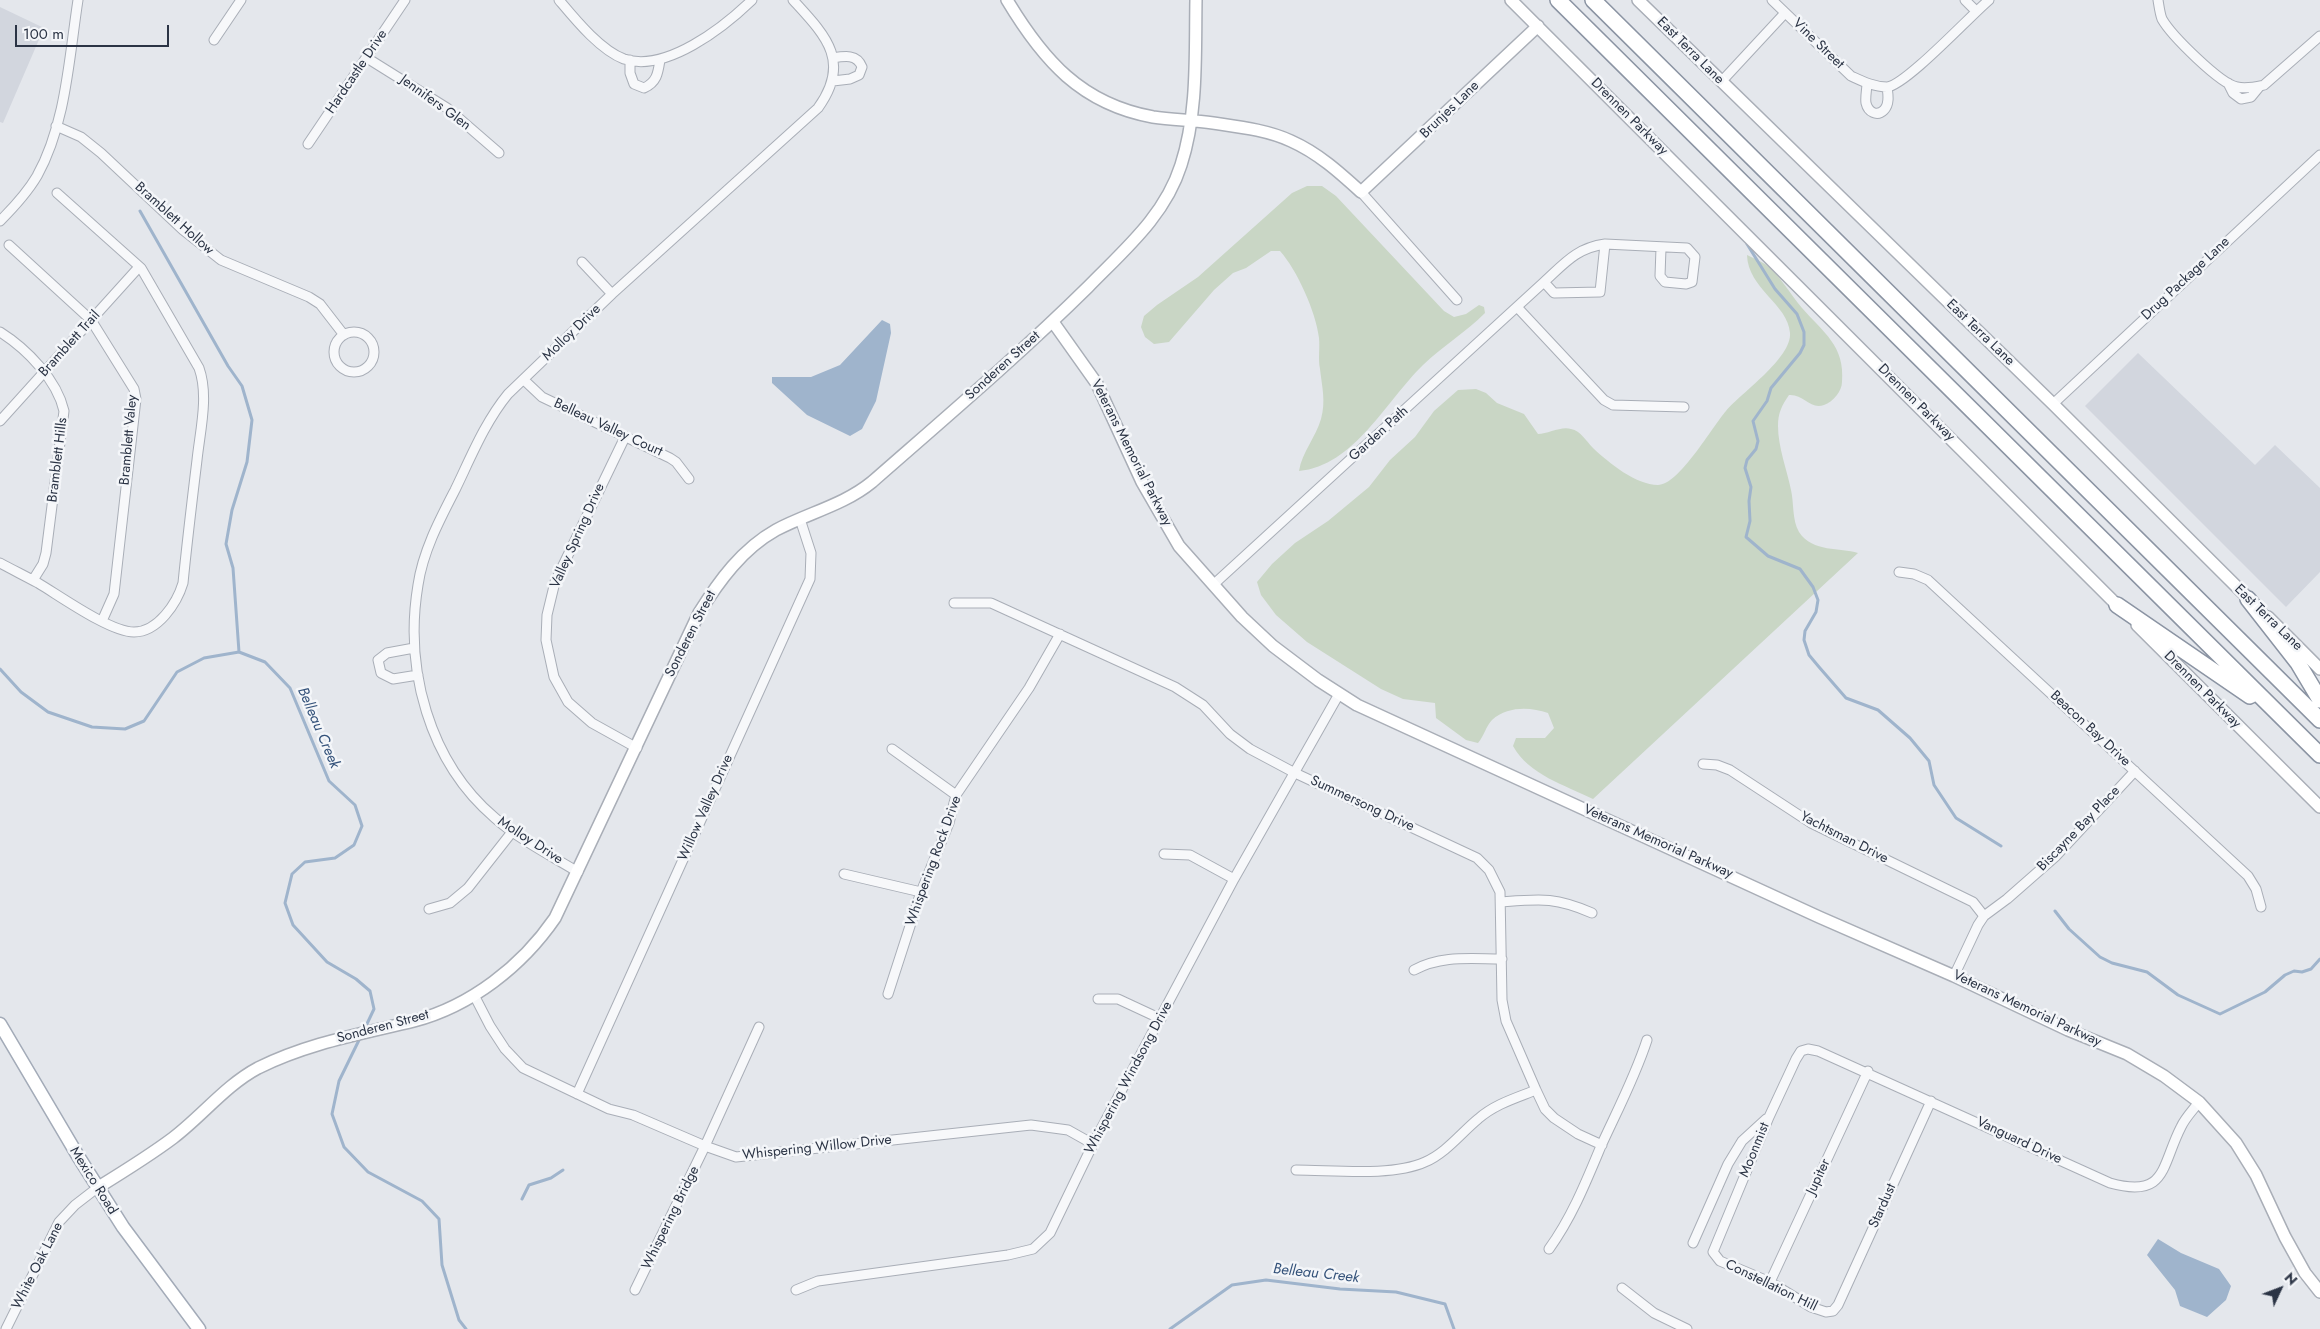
<!DOCTYPE html>
<style>
body{margin:0}
#map{position:relative;width:2320px;height:1329px;overflow:hidden;background:#e4e7ec;font-family:Jost,sans-serif}
canvas{display:block}
.north{position:absolute;left:2255px;top:1264px;width:50px;height:50px;-webkit-text-stroke:4px #f4f6f9;paint-order:stroke;rotate:47deg;font-size:14px;font-weight:700;line-height:20px;text-align:center;color:#2b3445}
.north::after{content:'';display:block;margin:auto;width:18px;height:22px;background:#2b3445;clip-path:polygon(50% 0,100% 100%,50% 72%,0 100%)}
.scale{position:absolute;left:15px;top:25px;width:154px;height:22px;box-sizing:border-box;border:2px solid #2b3445;border-top:0;padding-left:6px;font-size:15px;line-height:18px;white-space:nowrap;color:#2b3445;-webkit-text-stroke:4px #f4f6f9;paint-order:stroke}
</style>
<div id="map">
<canvas width="2320" height="1329"></canvas>
<div class="north">N</div>
<div class="scale">100 m</div>
</div>
<script>
const g = document.querySelector('canvas').getContext('2d');
g.lineJoin = 'round';
function fillPath(path, color) { g.fillStyle = color; g.fill(path, 'evenodd'); }
function trace(path, color, width, dash) { g.strokeStyle = color; g.lineWidth = width; g.lineCap = dash ? 'butt' : 'round'; g.setLineDash(dash || []); g.stroke(path); }
function drawText(font, color, halo, rows, align = 'center') {
  g.font = font + ' Jost,sans-serif'; g.lineWidth = 5; g.setLineDash([]); g.textBaseline = 'middle'; g.strokeStyle = halo; g.fillStyle = color; for (const [text, x, y, turn = 0] of rows) {
    g.save(); g.translate(x, y); g.rotate((+turn || 0) * Math.PI / 180); g.textAlign = isNaN(turn) ? turn : align; if (halo) g.strokeText(text, 0, 0); g.fillText(text, 0, 0); g.restore();
  }
}
const built = new Path2D(`
 M 0,7 L 44,28 L 3,123 L 0,122 Z
 M 2138,353 L 2255,465 L 2275,445 L 2320,488 L 2320,572 L 2286,607 L 2085,406 Z`);
const green = new Path2D(`
 M 1307,186 L 1322,186 L 1336,196 L 1444,311 L 1454,317 L 1466,314 L 1479,305 L 1484,307 L 1485,313 C 1466,332 1443,346 1423,365 C 1386,401 1354,466 1299,471 C 1302,452 1316,437 1321,419 C 1326,401 1322,387 1320,369 C 1318,359 1320,348 1319,338 C 1316,312 1297,270 1280,251 L 1271,251 L 1246,268 L 1233,273 L 1214,290 L 1169,342 L 1154,344 L 1145,337 L 1141,327 L 1144,316 L 1157,305 L 1198,277 L 1292,193 Z
 M 1747,255 C 1753,258 1760,261 1765,264 C 1780,275 1790,294 1802,308 C 1824,333 1845,346 1842,382 C 1842,391 1833,402 1824,405 C 1810,410 1804,394 1789,395 C 1782,405 1778,413 1778,426 C 1778,447 1787,470 1791,490 C 1794,503 1792,520 1799,532 C 1813,553 1840,547 1858,553 L 1593,799 C 1565,785 1529,775 1513,746 L 1516,738 L 1545,738 L 1554,728 L 1548,713 C 1530,707 1508,706 1492,720 C 1486,726 1484,736 1478,743 L 1466,740 L 1436,718 L 1435,703 L 1403,699 L 1381,689 L 1307,642 L 1276,615 L 1261,595 L 1257,582 L 1272,564 L 1295,543 L 1328,521 L 1369,487 L 1390,460 L 1415,437 L 1434,411 L 1458,390 L 1476,389 L 1486,393 L 1497,403 L 1524,414 L 1538,434 C 1548,434 1561,426 1571,429 C 1581,431 1586,441 1593,448 C 1609,463 1636,485 1658,485 C 1679,485 1712,427 1726,411 C 1741,393 1792,358 1790,333 C 1788,304 1748,289 1747,255 Z`);
const water = new Path2D(`
 M 882,320 L 890,324 L 891,333 L 876,401 L 862,429 L 850,436 L 807,415 L 772,383 L 772,377 L 811,377 L 840,365 Z
 M 2158,1239 L 2181,1253 L 2219,1269 L 2231,1286 L 2226,1300 L 2207,1317 L 2180,1306 L 2175,1290 L 2147,1255 Z`);
const stream = new Path2D(`
 M 140,211 L 228,366 L 242,386 L 252,420 L 247,462 L 232,510 L 226,544 L 233,568 L 239,652
 M 1747,244 L 1775,289 L 1797,314 L 1804,332 L 1804,345 L 1800,353 L 1771,388 L 1767,401 L 1753,421 L 1758,441 L 1756,449 L 1747,460 L 1745,468 L 1751,487 L 1749,501 L 1750,521 L 1746,537 L 1768,556 L 1800,569 L 1813,587 L 1818,600 L 1816,612 L 1805,631 L 1804,640 L 1809,655 L 1819,667 L 1846,698 L 1878,710 L 1910,738 L 1929,761 L 1934,785 L 1956,818 L 2001,846
 M 0,669 L 21,692 L 48,712 L 92,727 L 125,729 L 144,721 L 177,672 L 204,658 L 239,652 L 265,662 L 290,688 L 329,781 L 355,805 L 362,826 L 354,845 L 335,858 L 305,862 L 292,874 L 285,903 L 293,925 L 327,962 L 356,979 L 370,991 L 374,1009 L 365,1028
 M 2055,911 L 2069,929 L 2100,957 L 2112,963 L 2147,972 L 2178,995 L 2220,1014 L 2265,992 L 2285,975 L 2294,971 L 2302,972 L 2311,969 L 2320,959
 M 361,1036 L 339,1081 L 332,1114 L 344,1147 L 368,1172 L 422,1201 L 439,1219 L 442,1265 L 459,1320 L 466,1329
 M 522,1199 L 529,1185 L 551,1178 L 563,1170
 M 1170,1329 L 1232,1285 L 1266,1280 L 1340,1289 L 1396,1292 L 1445,1304 L 1454,1329`);
const street = new Path2D(`
 M 559,0 C 575,19 600,50 624,59 C 666,73 724,27 752,0
 M 1772,0 L 1851,76 C 1862,81 1874,87 1887,87 C 1905,86 1971,15 1989,0
 M 1965,0 L 1976,11
 M 2158,0 C 2159,6 2160,14 2162,19 C 2171,35 2220,84 2237,87 C 2247,89 2255,87 2264,85 L 2320,36
 M 214,40 L 241,0
 M 367,58 L 447,108 L 499,153
 M 630,60 L 630,73 L 634,84 L 644,88 C 657,82 658,73 660,60
 M 833,81 L 850,79 L 859,75 L 862,67 C 857,54 845,56 833,58
 M 1721,82 L 1785,13
 M 1867,83 C 1867,89 1865,97 1866,103 C 1868,112 1877,117 1884,110 C 1890,104 1888,94 1887,87
 M 2228,83 L 2233,93 L 2241,99 L 2251,97 L 2260,86
 M 56,126 L 81,137 L 101,153 L 183,230 L 221,260 L 309,297 L 320,304 L 344,335
 M 308,144 L 405,0
 M 1361,192 L 1457,300
 M 0,221 C 14,207 27,193 37,176 C 66,124 69,58 78,0
 M 1605,244 L 1687,248 L 1695,257 L 1692,282 L 1686,284 L 1665,282 L 1660,276 L 1661,248
 M 9,245 L 91,320 L 134,389 L 136,399 L 114,594 L 102,621
 M 582,262 L 612,294
 M 1517,307 L 1604,400 L 1613,405 L 1684,407
 M 0,332 C 27,349 57,380 64,411 L 46,553 L 43,564 L 33,580
 M334 352a20 20 0 1 1 40 0a20 20 0 1 1-40 0Z
 M 524,380 L 542,397 L 670,458 L 676,462 L 689,479
 M 2053,404 L 2320,155
 M 0,421 L 139,267
 M 625,437 L 555,582 L 547,615 L 546,640 L 554,677 L 568,702 L 592,723 L 637,748
 M 0,563 C 13,570 25,576 38,583 C 60,596 110,632 134,632 C 158,632 177,603 183,583 C 187,542 192,501 197,460 C 200,431 209,396 199,368 L 141,268 L 57,193
 M 1899,572 L 1914,574 L 1928,580 L 2248,876 L 2256,889 L 2261,907
 M 1213,585 L 1544,282 C 1564,264 1576,248 1605,244 L 1600,292 L 1554,293 L 1544,282
 M 954,603 L 991,603 L 1175,687 L 1203,705 L 1230,734 L 1250,749 L 1295,773 L 1477,858 L 1489,870 L 1500,892 L 1502,1000 L 1506,1021 L 1536,1090 L 1545,1109 L 1554,1118 L 1578,1134 L 1602,1145
 M 414,648 L 387,653 L 378,660 L 381,673 L 393,679 L 418,675
 M 892,749 L 956,795
 M 1703,764 L 1717,765 L 1730,770 L 1811,823 L 1973,902 L 1984,916
 M 1164,854 L 1190,855 L 1234,879
 M 578,872 C 550,855 520,840 495,818 C 429,762 404,669 418,585 C 423,551 440,519 455,490 C 471,457 485,422 508,394 L 612,294 L 818,108 C 852,61 825,35 793,0
 M 844,874 L 921,892
 M 1502,902 C 1541,899 1555,897 1592,913
 M 429,909 L 450,903 L 468,888 L 512,832
 M 1414,970 C 1442,955 1470,959 1502,959
 M 1954,976 L 1978,925 L 1984,916 L 2007,899 L 2056,856 L 2135,771
 M 888,994 L 921,892 L 949,823 L 956,795 L 1029,688 L 1060,634
 M 474,995 L 490,1026 L 505,1049 L 523,1068 L 609,1109 L 633,1115 L 705,1146 L 736,1157 L 1031,1125 L 1068,1130 L 1093,1144
 M 1098,999 L 1118,999 L 1161,1019
 M 577,1094 L 810,579 L 811,553 L 800,519
 M 1931,1101 L 1838,1305 L 1833,1311 L 1826,1312 L 1811,1307 L 1770,1282 L 1720,1261 L 1713,1252 L 1769,1117 L 1796,1059 L 1801,1051 L 1808,1049 L 1818,1051 L 2110,1183 C 2167,1199 2161,1166 2181,1127 C 2185,1118 2193,1110 2199,1102
 M 1296,1170 C 1333,1170 1392,1177 1425,1162 C 1446,1153 1461,1133 1478,1119 C 1495,1104 1516,1098 1536,1090
 M 1693,1243 L 1728,1164 L 1742,1141 L 1766,1119
 M 1549,1249 C 1572,1217 1586,1182 1601,1146 C 1617,1111 1635,1077 1647,1040
 M 1770,1282 L 1868,1071
 M 1622,1288 L 1654,1313 L 1687,1329
 M 635,1290 L 705,1146 L 759,1027
 M 796,1290 L 818,1281 L 1008,1255 L 1033,1249 L 1050,1233 L 1093,1144 L 1234,879 L 1339,694
 M 6,1329 L 59,1222 L 75,1205 L 97,1188`);
const secondary = new Path2D(`
 M 1007,0 C 1043,60 1081,104 1153,117 C 1173,120 1193,120 1213,123 C 1240,127 1267,130 1291,141 C 1318,153 1339,172 1361,192 L 1538,26
 M 1511,0 L 2122,610
 M 1638,0 L 2053,404 L 2253,603
 M 1053,322 L 1097,384 L 1142,482 L 1179,546 L 1242,617 L 1273,646 L 1318,680 L 1357,705 L 1819,917 L 1954,976 L 2068,1030 L 2127,1054 L 2164,1076 L 2199,1102 L 2236,1143 L 2256,1175 L 2285,1237 L 2305,1273 L 2320,1292
 M 2268,617 L 2320,669
 M 2137,625 L 2320,807
 M 97,1188 C 123,1172 149,1156 173,1138 C 202,1116 226,1085 258,1068 C 308,1043 361,1034 414,1021 C 471,1006 522,966 555,918 L 699,613 C 719,581 742,549 776,530 C 808,513 844,505 872,482 C 945,418 1019,355 1088,287 C 1124,250 1165,216 1181,165 C 1198,113 1195,54 1196,0`);
const primary = new Path2D(`
 M 0,1024 L 78,1156 L 123,1227 L 199,1329`);
const highway = new Path2D(`
 M 1558,0 L 2320,755
 M 1593,0 L 2320,720
 M 2248,599 L 2298,663 L 2320,700
 M 2117,605 L 2250,696`);
const streetNames = [
 ["Vine Street",1818,44,44],
 ["East Terra Lane",1690,51,45],
 ["Hardcastle Drive",357,72,-56],
 ["Jennifers Glen",435,103,36],
 ["Brunjes Lane",1450,110,-44],
 ["Drennen Parkway",1629,117,45],
 ["Bramblett Hollow",174,219,42],
 ["Drug Package Lane",2186,279,-43],
 ["Molloy Drive",572,333,-44],
 ["East Terra Lane",1980,333,44],
 ["Bramblett Trail",70,344,-48],
 ["Sonderen Street",1003,366,-42],
 ["Drennen Parkway",1916,403,45],
 ["Belleau Valley Court",608,428,25],
 ["Garden Path",1379,434,-42],
 ["Bramblett Valey",129,440,-85],
 ["Veterans Memorial Parkway",1131,453,63],
 ["Bramblett Hills",58,460,-83],
 ["Valley Spring Drive",578,536,-66],
 ["East Terra Lane",2268,618,44],
 ["Sonderen Street",691,634,-63],
 ["Drennen Parkway",2202,690,45],
 ["Beacon Bay Drive",2090,729,43],
 ["Summersong Drive",1362,804,25],
 ["Willow Valley Drive",706,808,-66],
 ["Biscayne Bay Place",2079,829,-46],
 ["Yachtsman Drive",1844,838,27],
 ["Molloy Drive",530,841,33],
 ["Veterans Memorial Parkway",1658,842,24],
 ["Whispering Rock Drive",934,861,-70],
 ["Veterans Memorial Parkway",2027,1009,25],
 ["Sonderen Street",383,1027,-15],
 ["Whispering Windsong Drive",1129,1078,-62],
 ["Vanguard Drive",2019,1141,25],
 ["Whispering Willow Drive",817,1148,-6],
 ["Moonmist",1755,1150,-68],
 ["Jupiter",1819,1177,-65],
 ["Mexico Road",93,1181,58],
 ["Stardust",1883,1206,-66],
 ["Whispering Bridge",671,1218,-64],
 ["White Oak Lane",38,1266,-63],
 ["Constellation Hill",1771,1286,26]
];
const waterNames = [
 ["Belleau Creek",318,728,67],
 ["Belleau Creek",1316,1274,6]
];
fillPath(built, '#d2d6de');
fillPath(green, '#c9d6c5');
fillPath(water, '#9fb4cc');
trace(stream, '#9fb4cc', 3);
trace(street, '#a9aeb7', 11);
trace(secondary, '#a9aeb7', 14);
trace(primary, '#a3abb8', 15);
trace(highway, '#8b94a3', 18);
trace(street, '#f7f8fa', 9);
trace(secondary, '#fff', 11);
trace(primary, '#fff', 12);
trace(highway, '#fff', 15);
drawText('14px', '#2b3445', '#f4f6f9', streetNames);
drawText('italic 15px', '#34527a', '#f4f6f9', waterNames);
</script>
